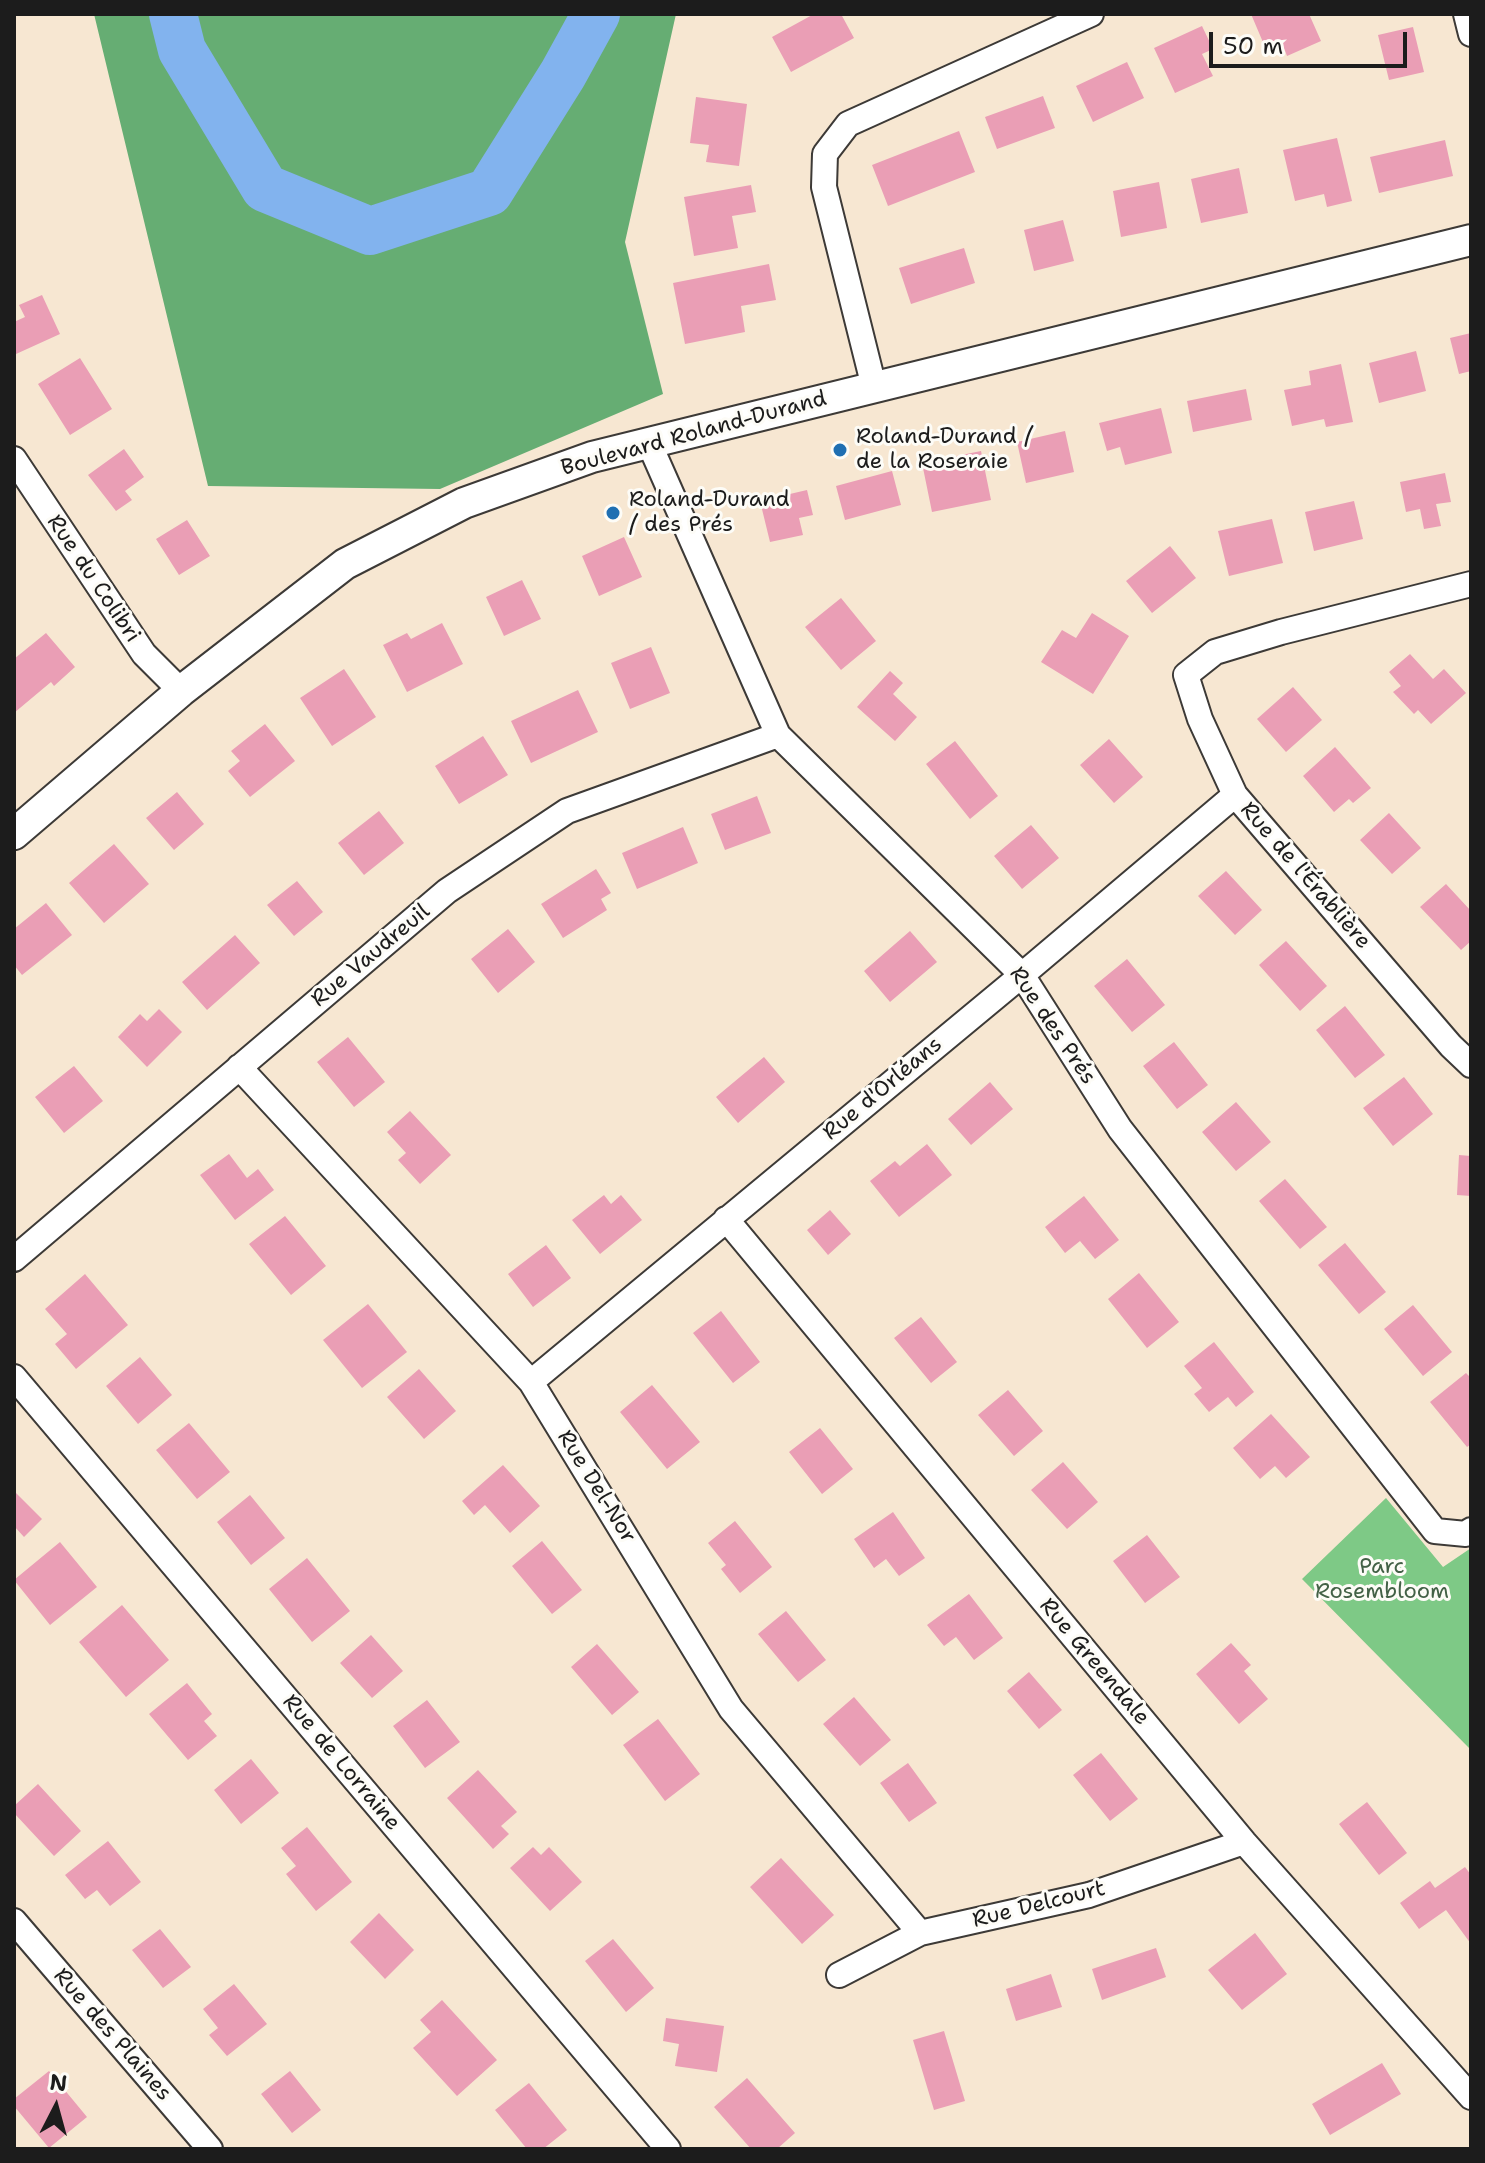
<!DOCTYPE html>
<meta charset="utf-8">
<style>
body{margin:0}
#map{position:relative;width:1485px;height:2163px;overflow:hidden;background:#f7e7d2;font-family:"Shantell Sans",sans-serif}
canvas{display:block}
.frame{position:absolute;inset:0;border:16px solid #1c1c1c;pointer-events:none}
.north{position:absolute;left:16px;top:2067px;width:80px;height:80px;-webkit-text-stroke:6px #fdfcf7;paint-order:stroke;rotate:6deg;font-size:22px;font-weight:700;line-height:32px;text-align:center;color:#1c1c1c}
.north::after{content:'';display:block;margin:auto;width:28px;height:36px;background:#1c1c1c;clip-path:polygon(50% 0,100% 100%,50% 72%,0 100%)}
.scale{position:absolute;left:1209px;top:32px;width:198px;height:36px;box-sizing:border-box;border:4px solid #1c1c1c;border-top:0;padding-left:10px;font-size:24px;line-height:28px;white-space:nowrap;color:#1c1c1c;-webkit-text-stroke:6px #fdfcf7;paint-order:stroke}
</style>
<div id="map">
<canvas width="1485" height="2163"></canvas>
<div class="frame"></div>
<div class="north">N</div>
<div class="scale">50 m</div>
</div>
<script>
const g = document.querySelector('canvas').getContext('2d');
g.lineJoin = 'round';
function fillPath(path, color) { g.fillStyle = color; g.fill(path, 'evenodd'); }
function trace(path, color, width, dash) { g.strokeStyle = color; g.lineWidth = width; g.lineCap = dash ? 'butt' : 'round'; g.setLineDash(dash || []); g.stroke(path); }
function drawText(font, color, halo, rows, align = 'center') {
  g.font = font + ' "Shantell Sans",sans-serif'; g.lineWidth = 6; g.setLineDash([]); g.textBaseline = 'middle'; g.strokeStyle = halo; g.fillStyle = color; for (const [text, x, y, turn = 0] of rows) {
    g.save(); g.translate(x, y); g.rotate((+turn || 0) * Math.PI / 180); g.textAlign = isNaN(turn) ? turn : align; if (halo) g.strokeText(text, 0, 0); g.fillText(text, 0, 0); g.restore();
  }
}
const green = new Path2D(`
 M 1386,1498 L 1443,1567 L 1471,1548 L 1471,1750 L 1302,1579 Z`);
const forest = new Path2D(`
 M 94,14 L 676,14 L 625,242 L 663,394 L 440,489 L 208,486 Z`);
const river = new Path2D(`
 M 173,14 L 182,50 L 265,188 L 370,231 L 489,192 L 563,74 L 596,14`);
const building = new Path2D(`
 M 814,14 L 841,14 L 854,38 L 791,72 L 772,37 Z
 M 1251,14 L 1309,14 L 1321,41 L 1287,56 L 1281,40 L 1265,47 Z
 M 1202,26 L 1213,49 L 1202,54 L 1213,76 L 1175,93 L 1154,48 Z
 M 1413,27 L 1424,72 L 1389,80 L 1378,35 Z
 M 1127,62 L 1144,98 L 1093,122 L 1076,86 Z
 M 1043,96 L 1055,128 L 997,149 L 985,117 Z
 M 696,97 L 747,104 L 739,166 L 706,162 L 709,145 L 690,143 Z
 M 959,131 L 975,172 L 888,206 L 872,165 Z
 M 1337,138 L 1352,201 L 1327,207 L 1324,194 L 1295,201 L 1283,150 Z
 M 1445,140 L 1453,176 L 1379,193 L 1370,157 Z
 M 1239,168 L 1248,213 L 1201,223 L 1191,179 Z
 M 1159,182 L 1167,228 L 1121,237 L 1113,191 Z
 M 751,185 L 756,212 L 732,216 L 738,248 L 694,256 L 684,197 Z
 M 1063,220 L 1074,261 L 1034,271 L 1024,230 Z
 M 964,248 L 975,283 L 911,304 L 899,268 Z
 M 769,264 L 776,300 L 741,306 L 745,332 L 685,344 L 673,283 Z
 M 42,295 L 60,334 L 16,354 L 14,322 L 25,317 L 19,305 Z
 M 1471,333 L 1471,371 L 1459,374 L 1450,338 Z
 M 1416,351 L 1426,391 L 1379,403 L 1369,363 Z
 M 80,358 L 112,409 L 70,435 L 38,384 Z
 M 1341,364 L 1353,422 L 1326,427 L 1324,419 L 1292,426 L 1284,390 L 1311,385 L 1309,371 Z
 M 1246,389 L 1252,420 L 1193,432 L 1187,401 Z
 M 1161,408 L 1172,453 L 1125,465 L 1120,447 L 1107,451 L 1099,423 Z
 M 1065,431 L 1074,472 L 1026,483 L 1017,442 Z
 M 124,449 L 144,477 L 125,491 L 132,500 L 116,511 L 88,475 Z
 M 981,451 L 991,500 L 932,512 L 922,463 Z
 M 892,471 L 901,505 L 845,520 L 836,486 Z
 M 1445,473 L 1451,502 L 1436,504 L 1441,526 L 1424,529 L 1420,509 L 1406,512 L 1400,482 Z
 M 807,490 L 813,515 L 799,518 L 803,535 L 770,542 L 760,501 Z
 M 1354,501 L 1363,539 L 1314,551 L 1305,512 Z
 M 1272,519 L 1283,563 L 1229,576 L 1218,531 Z
 M 187,520 L 210,556 L 179,575 L 156,539 Z
 M 624,537 L 642,577 L 599,596 L 582,556 Z
 M 1170,546 L 1196,578 L 1152,613 L 1126,581 Z
 M 522,580 L 541,619 L 504,636 L 486,597 Z
 M 841,598 L 876,641 L 841,670 L 805,627 Z
 M 1092,613 L 1129,636 L 1093,694 L 1041,662 L 1062,630 L 1076,638 Z
 M 442,623 L 463,664 L 407,692 L 383,645 L 407,633 L 411,639 Z
 M 46,633 L 75,667 L 54,686 L 51,682 L 14,713 L 14,659 Z
 M 651,647 L 670,693 L 630,709 L 611,663 Z
 M 1410,654 L 1433,679 L 1444,669 L 1466,693 L 1431,724 L 1418,710 L 1414,714 L 1393,692 L 1401,686 L 1389,672 Z
 M 344,669 L 376,717 L 332,746 L 300,698 Z
 M 890,671 L 903,683 L 893,694 L 917,717 L 895,741 L 857,707 Z
 M 1293,687 L 1322,720 L 1286,752 L 1257,719 Z
 M 578,690 L 598,732 L 531,763 L 511,721 Z
 M 265,724 L 295,761 L 250,797 L 228,771 L 240,761 L 231,751 Z
 M 483,736 L 508,775 L 459,804 L 435,766 Z
 M 1109,739 L 1143,777 L 1114,803 L 1080,765 Z
 M 955,741 L 998,796 L 970,819 L 926,764 Z
 M 1335,747 L 1371,788 L 1353,803 L 1349,799 L 1334,812 L 1303,776 Z
 M 177,792 L 204,824 L 174,850 L 146,818 Z
 M 757,796 L 771,833 L 725,850 L 711,814 Z
 M 379,811 L 404,843 L 364,875 L 338,843 Z
 M 1389,813 L 1421,848 L 1392,874 L 1360,840 Z
 M 1031,825 L 1059,858 L 1022,889 L 994,856 Z
 M 683,827 L 698,863 L 637,889 L 622,853 Z
 M 114,844 L 149,884 L 104,923 L 69,883 Z
 M 596,869 L 611,893 L 601,899 L 607,910 L 563,938 L 541,904 Z
 M 1226,871 L 1262,910 L 1235,935 L 1198,896 Z
 M 297,881 L 323,912 L 294,936 L 267,905 Z
 M 1446,884 L 1471,911 L 1471,941 L 1461,950 L 1420,907 Z
 M 46,903 L 72,935 L 22,975 L 14,965 L 14,929 Z
 M 508,929 L 535,962 L 498,993 L 471,959 Z
 M 910,931 L 937,962 L 890,1002 L 864,971 Z
 M 235,935 L 260,963 L 207,1010 L 182,982 Z
 M 1286,941 L 1327,986 L 1300,1011 L 1259,965 Z
 M 1127,959 L 1165,1005 L 1132,1032 L 1094,986 Z
 M 1345,1006 L 1385,1055 L 1355,1078 L 1316,1030 Z
 M 159,1009 L 182,1032 L 147,1067 L 118,1037 L 140,1014 L 147,1021 Z
 M 348,1037 L 385,1082 L 354,1107 L 317,1062 Z
 M 1174,1042 L 1208,1085 L 1177,1109 L 1143,1066 Z
 M 764,1057 L 785,1082 L 738,1123 L 716,1097 Z
 M 74,1066 L 103,1101 L 64,1133 L 35,1097 Z
 M 1404,1077 L 1433,1114 L 1393,1146 L 1363,1108 Z
 M 990,1082 L 1013,1109 L 971,1145 L 948,1119 Z
 M 1236,1102 L 1271,1142 L 1236,1171 L 1202,1132 Z
 M 410,1111 L 451,1155 L 420,1184 L 398,1160 L 406,1153 L 387,1132 Z
 M 927,1144 L 952,1175 L 899,1217 L 870,1181 L 895,1161 L 900,1166 Z
 M 229,1154 L 247,1178 L 258,1169 L 274,1190 L 235,1220 L 200,1175 Z
 M 1459,1155 L 1471,1156 L 1471,1196 L 1457,1195 Z
 M 1285,1179 L 1327,1227 L 1300,1249 L 1259,1201 Z
 M 604,1195 L 611,1204 L 621,1195 L 642,1220 L 600,1254 L 572,1220 Z
 M 1084,1196 L 1119,1240 L 1095,1259 L 1080,1241 L 1065,1253 L 1045,1227 Z
 M 830,1210 L 851,1234 L 828,1255 L 807,1230 Z
 M 285,1216 L 326,1266 L 291,1295 L 249,1244 Z
 M 1345,1243 L 1386,1292 L 1359,1314 L 1318,1265 Z
 M 546,1245 L 571,1278 L 533,1307 L 508,1274 Z
 M 1139,1273 L 1179,1322 L 1147,1348 L 1108,1299 Z
 M 85,1274 L 128,1325 L 76,1369 L 55,1344 L 67,1334 L 45,1309 Z
 M 368,1304 L 407,1352 L 362,1388 L 323,1340 Z
 M 1413,1305 L 1452,1352 L 1423,1376 L 1384,1329 Z
 M 721,1311 L 760,1362 L 733,1383 L 693,1333 Z
 M 921,1317 L 957,1362 L 931,1383 L 894,1338 Z
 M 1214,1342 L 1254,1392 L 1236,1407 L 1228,1397 L 1209,1412 L 1194,1394 L 1202,1388 L 1184,1366 Z
 M 140,1357 L 172,1395 L 138,1424 L 106,1386 Z
 M 419,1369 L 456,1411 L 424,1439 L 387,1397 Z
 M 1466,1373 L 1471,1378 L 1471,1444 L 1467,1447 L 1430,1402 Z
 M 652,1385 L 700,1442 L 667,1469 L 620,1412 Z
 M 1008,1390 L 1043,1431 L 1014,1456 L 978,1415 Z
 M 1271,1414 L 1310,1457 L 1286,1478 L 1275,1466 L 1260,1479 L 1233,1448 Z
 M 189,1423 L 230,1472 L 197,1499 L 156,1450 Z
 M 820,1428 L 853,1469 L 822,1494 L 789,1452 Z
 M 1063,1462 L 1098,1502 L 1067,1529 L 1031,1490 Z
 M 503,1465 L 540,1506 L 510,1533 L 485,1505 L 474,1515 L 462,1501 Z
 M 14,1491 L 42,1519 L 24,1537 L 14,1526 Z
 M 250,1495 L 285,1538 L 251,1565 L 217,1522 Z
 M 893,1512 L 925,1558 L 899,1576 L 886,1559 L 874,1568 L 854,1539 Z
 M 735,1521 L 772,1567 L 740,1593 L 721,1569 L 726,1565 L 708,1543 Z
 M 1147,1535 L 1180,1577 L 1145,1603 L 1113,1561 Z
 M 542,1541 L 582,1590 L 552,1614 L 512,1566 Z
 M 60,1542 L 97,1587 L 50,1625 L 14,1580 Z
 M 307,1558 L 350,1611 L 312,1642 L 269,1589 Z
 M 969,1594 L 1003,1638 L 974,1660 L 956,1637 L 944,1646 L 927,1625 Z
 M 122,1605 L 169,1660 L 126,1697 L 79,1642 Z
 M 786,1611 L 826,1660 L 798,1682 L 758,1634 Z
 M 371,1635 L 403,1671 L 372,1698 L 340,1663 Z
 M 1231,1643 L 1251,1665 L 1244,1671 L 1268,1699 L 1239,1724 L 1196,1674 Z
 M 597,1644 L 639,1692 L 612,1715 L 571,1667 Z
 M 1029,1672 L 1062,1710 L 1039,1729 L 1007,1691 Z
 M 187,1683 L 212,1714 L 204,1721 L 217,1736 L 188,1760 L 149,1714 Z
 M 854,1697 L 891,1740 L 860,1766 L 823,1724 Z
 M 427,1700 L 460,1742 L 425,1768 L 393,1726 Z
 M 658,1719 L 700,1774 L 665,1801 L 623,1745 Z
 M 1101,1753 L 1138,1799 L 1110,1821 L 1073,1775 Z
 M 251,1759 L 279,1793 L 241,1824 L 214,1790 Z
 M 908,1763 L 937,1803 L 909,1822 L 880,1783 Z
 M 478,1770 L 517,1812 L 501,1826 L 509,1834 L 493,1849 L 447,1798 Z
 M 38,1784 L 81,1831 L 54,1856 L 14,1813 L 14,1806 Z
 M 1367,1802 L 1407,1853 L 1379,1875 L 1339,1824 Z
 M 307,1827 L 352,1882 L 316,1911 L 286,1874 L 296,1866 L 281,1848 Z
 M 108,1841 L 141,1882 L 110,1906 L 97,1890 L 85,1899 L 65,1875 Z
 M 533,1847 L 541,1855 L 549,1847 L 582,1882 L 550,1911 L 510,1868 Z
 M 781,1858 L 834,1915 L 802,1944 L 750,1887 Z
 M 1465,1867 L 1471,1875 L 1471,1944 L 1446,1910 L 1419,1929 L 1400,1903 L 1430,1881 L 1435,1888 Z
 M 379,1913 L 414,1950 L 385,1979 L 350,1942 Z
 M 160,1929 L 191,1967 L 163,1988 L 132,1950 Z
 M 1255,1933 L 1287,1974 L 1242,2010 L 1208,1970 Z
 M 613,1939 L 654,1988 L 626,2012 L 585,1961 Z
 M 1156,1948 L 1166,1977 L 1102,2000 L 1092,1969 Z
 M 1051,1974 L 1062,2007 L 1016,2021 L 1006,1989 Z
 M 234,1984 L 267,2024 L 227,2056 L 209,2035 L 218,2028 L 203,2009 Z
 M 442,2000 L 497,2060 L 457,2096 L 413,2048 L 431,2032 L 420,2020 Z
 M 666,2018 L 724,2026 L 717,2072 L 675,2066 L 679,2044 L 663,2041 Z
 M 944,2031 L 965,2101 L 934,2110 L 913,2040 Z
 M 1382,2063 L 1401,2094 L 1330,2135 L 1312,2104 Z
 M 49,2071 L 87,2117 L 49,2148 L 14,2106 L 14,2099 Z
 M 290,2071 L 321,2110 L 292,2133 L 261,2094 Z
 M 747,2078 L 795,2133 L 777,2149 L 751,2149 L 714,2107 Z
 M 529,2083 L 567,2130 L 543,2149 L 527,2149 L 495,2110 Z`);
const minor = new Path2D(`
 M 1466,14 L 1471,34
 M 874,387 L 824,187 L 825,154 L 848,124 L 1091,14
 M 649,443 L 778,735 L 1022,975 L 1120,1129 L 1435,1531 L 1466,1534 L 1471,1530
 M 14,459 L 144,654 L 181,691
 M 1471,584 L 1281,632 L 1215,652 L 1186,675 L 1200,719 L 1235,795 L 1451,1046 L 1471,1065
 M 239,1067 L 531,1382 L 731,1709 L 920,1933
 M 726,1219 L 1244,1842 L 1471,2097
 M 14,1259 L 447,891 L 567,811 L 778,735
 M 14,1377 L 668,2149
 M 531,1382 L 1022,975 L 1235,795
 M 14,1921 L 210,2149
 M 839,1975 L 920,1933 L 1089,1895 L 1244,1842`);
const tertiary = new Path2D(`
 M 14,834 L 181,691 L 345,564 L 464,503 L 592,457 L 1471,240`);
const markers = [
 [840,450,8,"#1f6fb2"],
 [613,513,8,"#1f6fb2"]
];
const streetNames = [
 ["Boulevard Roland-Durand",694,434,-15],
 ["Rue du Colibri",93,579,56],
 ["Rue de l'Érablière",1305,876,49],
 ["Rue Vaudreuil",371,956,-40],
 ["Rue des Prés",1052,1026,56],
 ["Rue d'Orléans",883,1089,-40],
 ["Rue Del-Nor",596,1487,58],
 ["Rue Greendale",1094,1662,50],
 ["Rue de Lorraine",341,1763,50],
 ["Rue Delcourt",1039,1905,-14],
 ["Rue des Plaines",112,2035,49]
];
const poiNames = [
 ["Roland-Durand /",856,437],
 ["de la Roseraie",856,462],
 ["Roland-Durand",629,500],
 ["/ des Prés",629,525]
];
const parkNames = [
 ["Parc",1382,1567],
 ["Rosembloom",1382,1592]
];
fillPath(green, '#7ec986');
fillPath(forest, '#66ad73');
trace(river, '#82b3ee', 48);
fillPath(building, '#ea9eb5');
trace(minor, '#3d3a37', 28);
trace(tertiary, '#3d3a37', 34);
trace(minor, '#fff', 24);
trace(tertiary, '#fff', 30);
for (const [x, y, r, color] of markers) { const dot = new Path2D(); dot.arc(x, y, r, 0, 2 * Math.PI); g.fillStyle = color; g.fill(dot); trace(dot, '#fdfcf7', 3); }
drawText('22px', '#1c1c1c', '#fdfcf7', streetNames);
drawText('22px', '#1c1c1c', '#fdfcf7', poiNames, 'left');
drawText('22px', '#436146', '#fdfcf7', parkNames);
</script>
